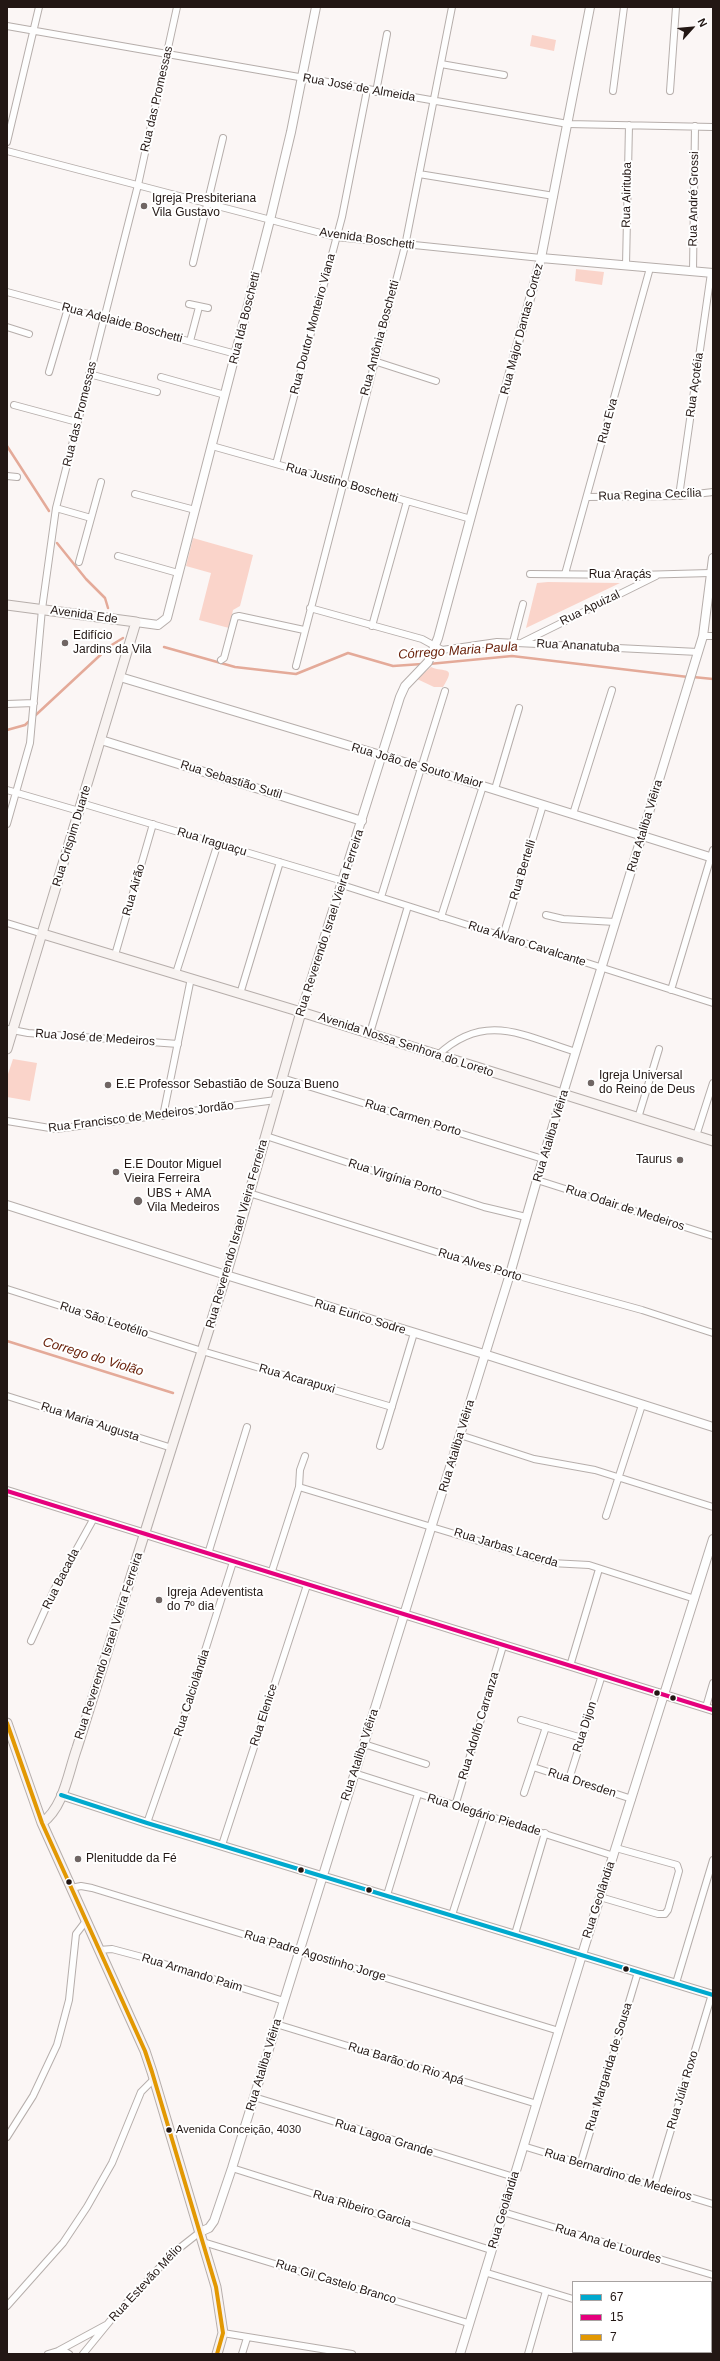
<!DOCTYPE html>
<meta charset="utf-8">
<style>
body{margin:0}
#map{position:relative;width:720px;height:2361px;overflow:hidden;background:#fbf6f5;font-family:Arial,sans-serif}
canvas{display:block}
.frame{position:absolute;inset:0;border:8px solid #231714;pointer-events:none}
.legend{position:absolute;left:572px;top:2281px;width:140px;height:72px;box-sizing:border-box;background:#fff;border:1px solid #a7a2a1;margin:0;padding:5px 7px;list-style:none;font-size:12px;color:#231714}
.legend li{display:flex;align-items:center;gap:8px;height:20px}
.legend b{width:20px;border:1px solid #a7a2a1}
.north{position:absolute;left:672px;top:8px;width:40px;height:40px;-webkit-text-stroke:3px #fff;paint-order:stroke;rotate:63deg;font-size:11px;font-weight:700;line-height:16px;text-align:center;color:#231714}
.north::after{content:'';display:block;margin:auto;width:14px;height:18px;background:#231714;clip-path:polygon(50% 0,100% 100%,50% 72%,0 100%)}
</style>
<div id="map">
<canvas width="720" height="2361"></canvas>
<div class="frame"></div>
<ul class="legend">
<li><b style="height:5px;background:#00a9ce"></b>67</li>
<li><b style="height:5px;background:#e5007d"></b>15</li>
<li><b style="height:5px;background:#e29802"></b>7</li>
</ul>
<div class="north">N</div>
</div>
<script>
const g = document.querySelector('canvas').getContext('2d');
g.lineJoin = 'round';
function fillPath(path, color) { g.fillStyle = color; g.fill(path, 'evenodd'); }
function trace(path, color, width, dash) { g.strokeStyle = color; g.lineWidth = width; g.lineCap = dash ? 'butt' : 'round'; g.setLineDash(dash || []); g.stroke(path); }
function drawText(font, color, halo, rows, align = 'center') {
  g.font = font + ' Arial,sans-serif'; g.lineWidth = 4; g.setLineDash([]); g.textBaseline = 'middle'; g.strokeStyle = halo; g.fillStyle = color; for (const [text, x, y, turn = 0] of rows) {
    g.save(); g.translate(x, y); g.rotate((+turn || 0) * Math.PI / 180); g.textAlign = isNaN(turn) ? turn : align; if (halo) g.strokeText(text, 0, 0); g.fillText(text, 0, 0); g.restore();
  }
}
const green = new Path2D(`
 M 532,35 L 556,40 L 554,51 L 530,46 Z
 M 576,269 L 604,272 L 602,285 L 575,281 Z
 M 193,538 L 253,555 L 240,606 L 233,610 L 229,628 L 199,620 L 211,573 L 186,566 Z
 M 548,582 L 620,583 L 526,628 L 537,583 Z
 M 431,667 C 444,673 457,665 443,687 L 434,687 L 417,679 Z
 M 13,1059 L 37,1063 L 30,1101 L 7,1097 L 7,1077 Z`);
const stream = new Path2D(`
 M 7,446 L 49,511
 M 57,543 L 86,579 L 105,598 L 108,608
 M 164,647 L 235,667 L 296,674 L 348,653 L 393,666 L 422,664
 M 429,664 L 512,656 L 688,677
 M 693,677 L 713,679
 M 7,730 L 25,725 L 110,646 L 123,638
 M 7,1341 L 173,1393`);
const minor = new Path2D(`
 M 7,26 L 568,124 L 713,127
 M 441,64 L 504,75
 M 613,91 L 624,7
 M 670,91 L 676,7
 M 376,92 L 387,34
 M 7,142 L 39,7
 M 7,151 L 336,237 L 541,258
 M 419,174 L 554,196
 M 193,263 L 223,138
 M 626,265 L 629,125
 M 693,271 L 695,126
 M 7,292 L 236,354
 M 189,304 L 208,308
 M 7,327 L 29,334
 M 190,341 L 199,307
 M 374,361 L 436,381
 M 49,372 L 68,308
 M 89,374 L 157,392
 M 161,377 L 225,395
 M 14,405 L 77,422
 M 212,446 L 471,519
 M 276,464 L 342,217 L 367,90
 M 7,476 L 17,477
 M 135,494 L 195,510
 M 679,496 L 711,273
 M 587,497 L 679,496 L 713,492
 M 56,508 L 91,518
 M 118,556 L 178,573
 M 79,562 L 101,482
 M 530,574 L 638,575 L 710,573
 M 565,574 L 650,268
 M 310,608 L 422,639 L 442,650 L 497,642 L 698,652
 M 372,626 L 407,501
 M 703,636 L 713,636
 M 513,642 L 523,604
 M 523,642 L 656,576
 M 221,660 L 224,658 L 235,617 L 239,616 L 304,630
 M 296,666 L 405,246 L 452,7
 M 7,704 L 34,703
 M 495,789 L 519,708
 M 7,790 L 79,811
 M 81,803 L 343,881
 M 573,814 L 612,690
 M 7,824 L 30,743 L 42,609 L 56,508 L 138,185 L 177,7
 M 342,885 L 713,1003
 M 381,897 L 445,691
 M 546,915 L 563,919 L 615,922
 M 441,917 L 483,786
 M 7,923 L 43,934
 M 503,936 L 543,805
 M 115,955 L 153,824
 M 176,973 L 218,843
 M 671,990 L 713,850
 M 240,994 L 280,862
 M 7,1029 L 28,1033 L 178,1044
 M 370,1033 L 408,906
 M 438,1055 C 485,1011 524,1036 576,1052
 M 282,1078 L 543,1159
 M 163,1116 L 191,978
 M 638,1118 L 659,1049
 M 7,1121 L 56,1129 L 276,1100
 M 266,1136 L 484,1207 L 526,1217
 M 696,1136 L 713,1083
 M 537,1180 L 713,1236
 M 249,1193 L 468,1262 L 642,1310 L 713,1333
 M 7,1289 L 202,1351 L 392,1407
 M 7,1396 L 172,1448
 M 460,1435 L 534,1459 L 595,1470 L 713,1507
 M 380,1446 L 414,1333
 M 299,1487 L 551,1563 L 589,1565 L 695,1599
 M 606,1516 L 642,1405
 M 208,1554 L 247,1427
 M 271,1574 L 299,1487 L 300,1470 L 305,1456
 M 31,1641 L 54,1590 L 94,1518
 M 570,1666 L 599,1569
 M 706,1707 L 713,1683
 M 521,1720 L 582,1738
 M 364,1744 L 426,1764
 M 533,1767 L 632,1799
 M 354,1773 L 614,1856
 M 569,1779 L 602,1675
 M 524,1793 L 546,1727
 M 455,1806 L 503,1646
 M 147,1823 L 186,1711 L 233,1562
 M 222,1845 L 307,1585
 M 71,1888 L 81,1886 L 92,1888 L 559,2031
 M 387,1895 L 418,1794
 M 600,1897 L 658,1914 L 665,1914 L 668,1910 L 679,1871 L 677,1865 L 616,1848
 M 452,1915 L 484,1816
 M 515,1934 L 545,1833
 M 99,1950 L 112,1949 L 142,1957 L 284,2001
 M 676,1983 L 713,1860
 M 276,2024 L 537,2104
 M 254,2097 L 514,2177
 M 7,2137 L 33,2096 L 57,2045 L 69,2000 L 76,1934 L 86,1921
 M 523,2146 L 713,2204
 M 581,2162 L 638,1972
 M 232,2168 L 491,2250
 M 654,2186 L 712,1994
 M 503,2212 L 713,2275
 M 203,2242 L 468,2323
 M 484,2272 L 573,2299
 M 7,2306 L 63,2243 L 87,2207 L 112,2163 L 141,2092 L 154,2079
 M 223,2333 L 352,2354
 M 711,2342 L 713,2342
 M 58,2351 L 64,2351 L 69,2354
 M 48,2354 L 58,2351 L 106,2325
 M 83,2354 L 110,2321 L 172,2254 L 200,2232
 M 242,2354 L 247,2338
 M 528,2354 L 546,2291`);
const tertiary = new Path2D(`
 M 541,258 L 713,273
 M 136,622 L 158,625 L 167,618 L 270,220 L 291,132 L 316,7
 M 120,677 L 454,777 L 713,858
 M 101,740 L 362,821
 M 301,1012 L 400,697 L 405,686 L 428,662 L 438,638 L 541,258 L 590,7
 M 7,1205 L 226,1275 L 484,1354 L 713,1427
 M 7,1491 L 713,1710
 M 61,1795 L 147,1823 L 713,1995
 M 200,2232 L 209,2228 L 214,2221 L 232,2168 L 510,1274 L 545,1152 L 703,636 L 713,558
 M 460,2354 L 585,1945 L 713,1539`);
const secondary = new Path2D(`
 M 7,605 L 136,622 L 7,1049
 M 43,934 L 301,1012 L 713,1141
 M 7,1723 L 42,1823 L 145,2051 L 152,2072 L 216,2287 L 223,2333 L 217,2354
 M 42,1823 C 64,1807 68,1773 77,1748 L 226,1275 L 301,1012`);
const bus1 = new Path2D(`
 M 61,1795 L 147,1823 L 713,1995`);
const bus2 = new Path2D(`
 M 7,1491 L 713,1710`);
const bus3 = new Path2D(`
 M 7,1723 L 42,1823 L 145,2051 L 152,2072 L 216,2287 L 223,2333 L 217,2354`);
const markers = [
 [144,206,4,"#6f6563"],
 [65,643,4,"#6f6563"],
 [591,1083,4,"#6f6563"],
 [108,1085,4,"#6f6563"],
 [680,1160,4,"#6f6563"],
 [116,1172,4,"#6f6563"],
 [138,1201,5,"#6f6563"],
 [159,1600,4,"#6f6563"],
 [657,1693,3.5,"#231714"],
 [673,1698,3.5,"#231714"],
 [78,1859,4,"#6f6563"],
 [301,1870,3.5,"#231714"],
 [69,1882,3.5,"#231714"],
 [369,1890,3.5,"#231714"],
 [626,1969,3.5,"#231714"],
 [169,2130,3.5,"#231714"]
];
const busNames = [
 ["Avenida Conceição, 4030",176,2130]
];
const streetNames = [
 ["Rua José de Almeida",359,88,10],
 ["Rua das Promessas",157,99,-77],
 ["Rua Airituba",627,195,-89],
 ["Rua André Grossi",694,199,-89],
 ["Avenida Boschetti",367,239,8],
 ["Rua Ida Boschetti",245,318,-76],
 ["Rua Adelaide Boschetti",122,323,15],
 ["Rua Doutor Monteiro Viana",313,324,-75],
 ["Rua Major Dantas Cortez",522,329,-75],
 ["Rua Antônia Boschetti",380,338,-75],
 ["Rua Açotéia",695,385,-82],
 ["Rua das Promessas",80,414,-76],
 ["Rua Eva",608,421,-75],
 ["Rua Justino Boschetti",342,483,16],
 ["Rua Regina Cecília",650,495,-2],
 ["Rua Araçás",620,575],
 ["Rua Apuizal",590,608,-26],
 ["Avenida Ede",84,615,8],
 ["Rua Ananatuba",578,646,3],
 ["Rua João de Souto Maior",417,766,16],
 ["Rua Sebastião Sutil",231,780,17],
 ["Rua Ataliba Viêira",645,826,-73],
 ["Rua Crispim Duarte",72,836,-73],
 ["Rua Iraguaçu",212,842,17],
 ["Rua Bertelli",523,870,-73],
 ["Rua Airão",134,890,-74],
 ["Rua Reverendo Israel Vieira Ferreira",330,923,-72],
 ["Rua Álvaro Cavalcante",527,944,18],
 ["Rua José de Medeiros",95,1038,4],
 ["Avenida Nossa Senhora do Loreto",406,1045,18],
 ["Rua Francisco de Medeiros Jordão",141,1117,-7],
 ["Rua Carmen Porto",413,1118,17],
 ["Rua Ataliba Viêira",551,1136,-73],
 ["Rua Virgínia Porto",395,1178,18],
 ["Rua Odair de Medeiros",625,1208,18],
 ["Rua Reverendo Israel Vieira Ferreira",237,1234,-74],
 ["Rua Alves Porto",480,1265,17],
 ["Rua Eurico Sodre",360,1317,17],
 ["Rua São Leotélio",104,1320,18],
 ["Rua Acarapuxi",297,1379,16],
 ["Rua Maria Augusta",90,1422,18],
 ["Rua Ataliba Viêira",457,1446,-73],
 ["Rua Jarbas Lacerda",506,1548,17],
 ["Rua Bacada",61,1579,-63],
 ["Rua Reverendo Israel Vieira Ferreira",109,1646,-72],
 ["Rua Calciolândia",192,1693,-72],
 ["Rua Elenice",264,1715,-72],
 ["Rua Adolfo Carranza",479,1726,-73],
 ["Rua Dijon",585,1727,-72],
 ["Rua Ataliba Viêira",360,1755,-72],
 ["Rua Dresden",582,1783,18],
 ["Rua Olegário Piedade",484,1815,17],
 ["Rua Geolândia",599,1900,-72],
 ["Rua Padre Agostinho Jorge",315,1956,17],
 ["Rua Armando Paim",192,1973,17],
 ["Rua Barão do Rio Apá",406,2064,17],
 ["Rua Ataliba Viêira",264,2065,-73],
 ["Rua Margarida de Sousa",609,2067,-73],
 ["Rua Júlia Roxo",683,2090,-73],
 ["Rua Lagoa Grande",384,2138,17],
 ["Rua Bernardino de Medeiros",618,2175,17],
 ["Rua Ribeiro Garcia",362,2209,17],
 ["Rua Geolândia",504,2210,-73],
 ["Rua Ana de Lourdes",608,2244,17],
 ["Rua Gil Castelo Branco",336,2282,17],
 ["Rua Estevão Mélio",146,2283,-47]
];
const poiNames = [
 ["Igreja Presbiteriana",152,199],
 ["Vila Gustavo",152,213],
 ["Edifício",73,636],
 ["Jardins da Vila",73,650],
 ["Igreja Universal",599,1076],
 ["do Reino de Deus",599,1090],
 ["E.E Professor Sebastião de Souza Bueno",116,1085],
 ["Taurus",672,1160,"right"],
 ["E.E Doutor Miguel",124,1165],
 ["Vieira Ferreira",124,1179],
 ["UBS + AMA",147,1194],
 ["Vila Medeiros",147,1208],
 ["Igreja Adeventista",167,1593],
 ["do 7º dia",167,1607],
 ["Plenitudde da Fé",86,1859]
];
const waterNames = [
 ["Córrego Maria Paula",458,651,-4],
 ["Corrego do Violão",93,1357,17]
];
fillPath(green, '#fad4ca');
trace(stream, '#e4aa99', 2.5);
trace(minor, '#b6aeab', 8);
trace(tertiary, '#b6aeab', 10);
trace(secondary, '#b6aeab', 11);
trace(minor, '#fefefe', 6);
trace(tertiary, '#fefefe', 8);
trace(secondary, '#f8f3f1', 9);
trace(bus1, '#00a9ce', 4);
trace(bus2, '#e5007d', 4);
trace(bus3, '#e29802', 4);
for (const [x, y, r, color] of markers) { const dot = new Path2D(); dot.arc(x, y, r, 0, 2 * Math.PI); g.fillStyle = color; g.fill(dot); trace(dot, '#fff', 1.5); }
drawText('11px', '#231714', '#fff', busNames, 'left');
drawText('12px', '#231714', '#fff', streetNames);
drawText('12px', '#231714', '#fff', poiNames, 'left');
drawText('italic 13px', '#6a220b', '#fff', waterNames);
</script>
